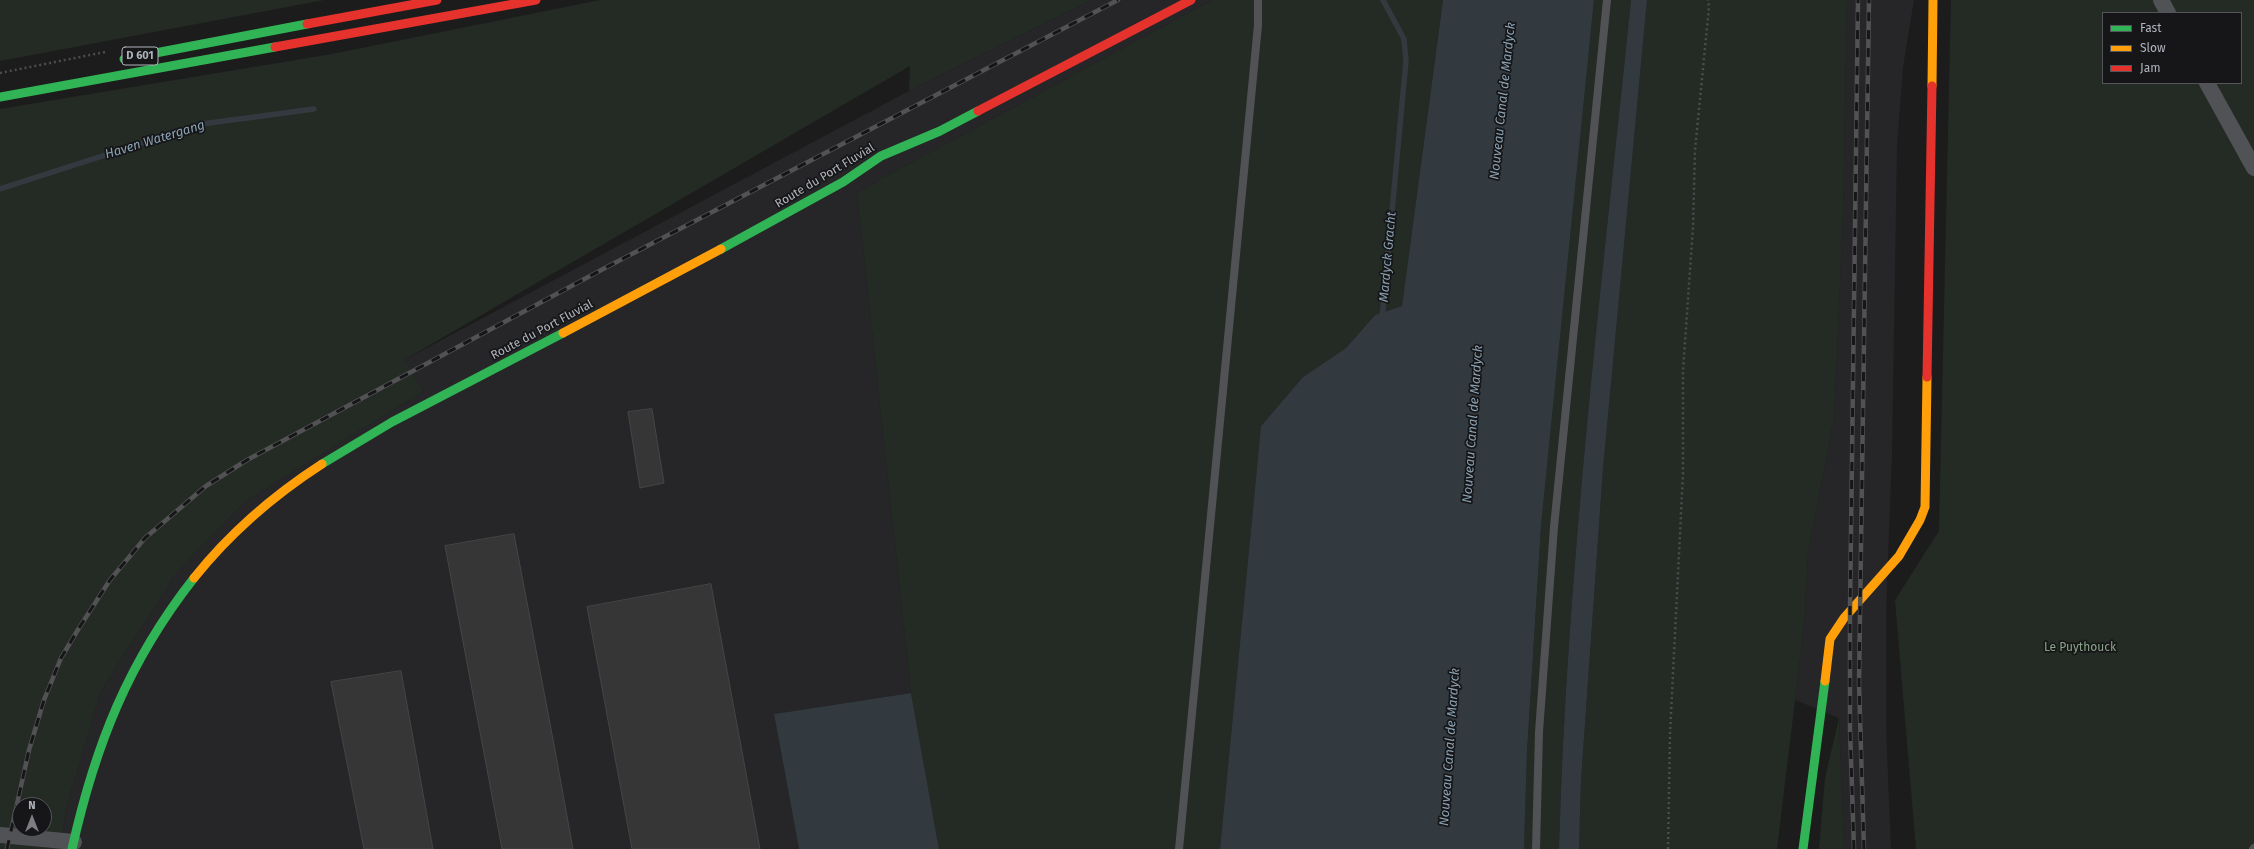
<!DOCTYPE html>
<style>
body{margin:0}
#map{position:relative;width:2254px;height:849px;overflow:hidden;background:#1c1c1c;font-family:"Fira Sans",sans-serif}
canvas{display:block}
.legend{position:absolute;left:2102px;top:12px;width:140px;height:72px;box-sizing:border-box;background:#161618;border:1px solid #535559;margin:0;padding:5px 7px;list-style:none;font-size:12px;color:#afb3bb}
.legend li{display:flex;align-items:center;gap:8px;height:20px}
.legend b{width:20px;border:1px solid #535559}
.north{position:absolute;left:12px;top:797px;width:40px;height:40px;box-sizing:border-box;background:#161618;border:1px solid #535559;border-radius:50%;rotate:0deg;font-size:11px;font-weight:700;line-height:16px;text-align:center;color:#afb3bb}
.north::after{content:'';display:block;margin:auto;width:14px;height:18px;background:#7c7e83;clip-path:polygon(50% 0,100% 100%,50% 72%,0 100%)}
</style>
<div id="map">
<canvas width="2254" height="849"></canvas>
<ul class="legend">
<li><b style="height:5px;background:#30b455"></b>Fast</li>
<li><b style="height:5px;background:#ff9f0a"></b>Slow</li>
<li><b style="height:5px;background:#e5322d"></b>Jam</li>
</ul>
<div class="north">N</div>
</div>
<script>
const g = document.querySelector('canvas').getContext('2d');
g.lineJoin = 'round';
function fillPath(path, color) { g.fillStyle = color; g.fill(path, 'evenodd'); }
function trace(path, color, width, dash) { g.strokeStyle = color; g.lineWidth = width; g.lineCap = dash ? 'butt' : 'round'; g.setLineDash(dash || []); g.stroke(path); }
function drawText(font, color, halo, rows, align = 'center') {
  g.font = font + ' "Fira Sans",sans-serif'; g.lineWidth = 3.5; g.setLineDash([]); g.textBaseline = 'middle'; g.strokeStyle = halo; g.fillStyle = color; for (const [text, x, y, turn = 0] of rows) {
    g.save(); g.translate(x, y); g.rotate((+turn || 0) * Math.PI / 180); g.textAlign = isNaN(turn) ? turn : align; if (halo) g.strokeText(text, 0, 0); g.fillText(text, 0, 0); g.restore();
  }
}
const built = new Path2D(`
 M 1092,0 L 1212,0 L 857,192 L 911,693 L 774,714 L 799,849 L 61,849 L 66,809 L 101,691 L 175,575 L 244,502 L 424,391 L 404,360 L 909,91 Z
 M 1847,0 L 1914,0 L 1903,67 L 1897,145 L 1892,453 L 1886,613 L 1886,727 L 1891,849 L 1844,849 L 1839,718 L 1795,700 L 1804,626 L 1808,554 L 1834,418 L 1843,215 Z`);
const green = new Path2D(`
 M 0,0 L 324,0 L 0,61 Z
 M 600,0 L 1092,0 L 909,91 L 910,66 L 404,360 L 424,391 L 244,502 L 175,575 L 101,691 L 66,809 L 61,849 L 0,849 L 0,109 L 332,54 ZM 20,805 L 44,805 L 44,829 L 20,829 Z
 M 1212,0 L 1443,0 L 1402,306 L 1375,315 L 1346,348 L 1303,377 L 1261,426 L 1220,849 L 939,849 L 911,693 L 857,192 Z
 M 1594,0 L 1631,0 C 1602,282 1567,565 1559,849 L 1524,849 L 1527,752 L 1541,526 Z
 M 1647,0 L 1847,0 L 1843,215 L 1834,418 L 1808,554 L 1804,626 L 1777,849 L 1579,849 L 1581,781 L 1603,469 Z
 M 1951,0 L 2254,0 L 2254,849 L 1916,849 L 1895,600 L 1939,531 ZM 2103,13 L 2241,13 L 2241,83 L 2103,83 Z
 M 1839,718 L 1844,849 L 1819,849 L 1825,778 Z`);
const water = new Path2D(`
 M 1443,0 L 1594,0 L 1541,526 L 1527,752 L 1524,849 L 1220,849 L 1261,426 L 1303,377 L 1346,348 L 1375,315 L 1402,306 Z
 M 1631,0 L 1647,0 L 1603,469 L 1581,781 L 1579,849 L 1559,849 C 1567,565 1602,282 1631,0 Z
 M 911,693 L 939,849 L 799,849 L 774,714 Z`);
const stream = new Path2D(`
 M 0,189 L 202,124 L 314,109
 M 1382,319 L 1406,61 L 1404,39 L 1383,0`);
const building = new Path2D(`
 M 652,409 L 664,483 L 640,488 L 628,412 Z
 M 514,534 L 555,750 L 573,849 L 502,849 L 445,546 Z
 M 711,584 L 760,849 L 632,849 L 587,607 Z
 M 401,671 L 433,849 L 364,849 L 331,682 Z`);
const path = new Path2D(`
 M 0,73 L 105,52
 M 1668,849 L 1670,734 L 1683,474 L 1683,371 L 1693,227 L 1695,150 L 1709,7 L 1708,0`);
const lane = new Path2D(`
 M 1179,849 L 1258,25 L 1258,0
 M 1536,849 L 1539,732 L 1554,527 L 1607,0
 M 2253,849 L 2254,848`);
const street = new Path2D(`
 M 2161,0 L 2168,13
 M 2207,83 L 2254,168
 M 0,835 L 74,842`);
const fast = new Path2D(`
 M 124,59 L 307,24
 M 0,97 L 275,47
 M 721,249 L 843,182 L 881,156 L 940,131 L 978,111
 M 322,464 L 392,422 L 563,333
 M 72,849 C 95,746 128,662 194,578
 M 1803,849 L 1825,681`);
const slow = new Path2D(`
 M 1932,86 L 1933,0
 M 563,333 L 721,249
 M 194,578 C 230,533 274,495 322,464
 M 1825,681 L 1830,639 L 1844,618 L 1899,556 L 1920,520 L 1925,507 L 1927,377`);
const jam = new Path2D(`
 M 307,24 L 437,0
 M 275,47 L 536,0
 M 978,111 L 1191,0
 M 1927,377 L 1932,86`);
const rail = new Path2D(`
 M 7,849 L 29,750 L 44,700 L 61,658 L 79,628 L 110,580 L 145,538 L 206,486 L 247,460 L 605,268 L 1118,0
 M 1854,849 L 1850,729 L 1850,610 L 1858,0
 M 1864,849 L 1859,683 L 1869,0`);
const shields = [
 [140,56,36]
];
const shieldNames = [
 ["D 601",140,56]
];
const streetNames = [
 ["Route du Port Fluvial",825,176,-31],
 ["Route du Port Fluvial",542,330,-28]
];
const parkNames = [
 ["Le Puythouck",2080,648]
];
const waterNames = [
 ["Nouveau Canal de Mardyck",1503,101,-84],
 ["Haven Watergang",155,140,-17],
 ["Mardyck Gracht",1388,257,-85],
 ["Nouveau Canal de Mardyck",1473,424,-86],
 ["Nouveau Canal de Mardyck",1450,747,-86]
];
fillPath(built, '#262628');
fillPath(green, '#242b25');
fillPath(water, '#323a3f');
trace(stream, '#323a3f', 5.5);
fillPath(building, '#363637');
trace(building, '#454548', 1);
trace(path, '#4c4d50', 2.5, [2, 3]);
trace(lane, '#515255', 8);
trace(street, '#515255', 16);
trace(fast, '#30b455', 9);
trace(slow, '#ff9f0a', 9);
trace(jam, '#e5322d', 9);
trace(rail, '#525254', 4.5);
trace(rail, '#161618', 3, [9]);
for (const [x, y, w] of shields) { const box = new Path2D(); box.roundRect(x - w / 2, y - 9, w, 18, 3); g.fillStyle = '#161618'; g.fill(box); trace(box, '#afb3bb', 1); }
drawText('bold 11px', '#afb3bb', null, shieldNames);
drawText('12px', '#afb3bb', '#161618', streetNames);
drawText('12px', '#88a488', '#161618', parkNames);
drawText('italic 13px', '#8aa2b3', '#161618', waterNames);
</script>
